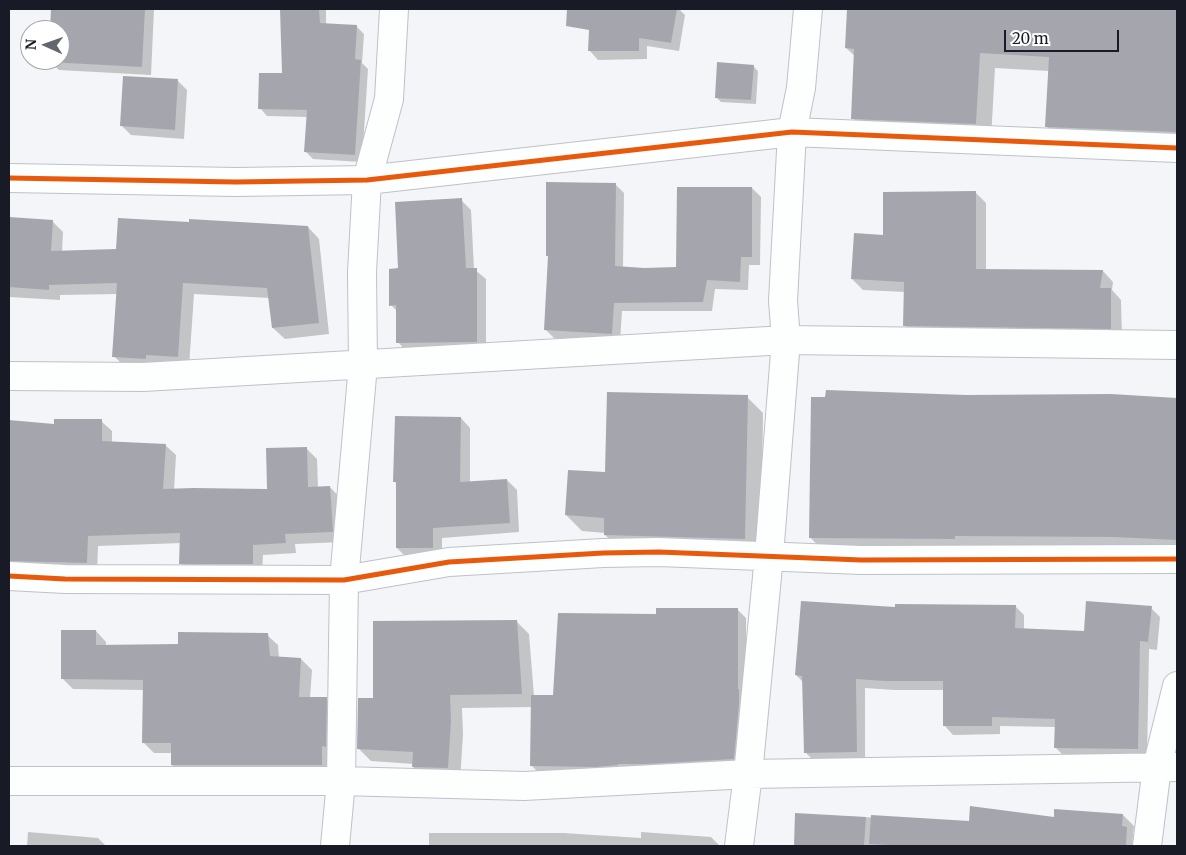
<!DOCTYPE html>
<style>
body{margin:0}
#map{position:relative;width:1186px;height:855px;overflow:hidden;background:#f4f5f8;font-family:Merriweather,serif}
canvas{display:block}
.frame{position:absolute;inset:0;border:10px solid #181b25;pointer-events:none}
.north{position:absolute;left:20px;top:20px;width:50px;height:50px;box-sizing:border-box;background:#fff;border:1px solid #a3a4a8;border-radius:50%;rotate:272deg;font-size:14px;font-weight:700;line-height:20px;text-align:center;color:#181b25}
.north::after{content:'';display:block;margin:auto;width:18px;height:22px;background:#65676f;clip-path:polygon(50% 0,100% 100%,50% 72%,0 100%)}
.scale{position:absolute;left:1004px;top:30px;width:115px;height:22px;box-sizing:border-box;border:2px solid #181b25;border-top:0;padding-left:6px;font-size:15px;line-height:18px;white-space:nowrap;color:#181b25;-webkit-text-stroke:4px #fff;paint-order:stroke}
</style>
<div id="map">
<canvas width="1186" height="855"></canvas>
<div class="frame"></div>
<div class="north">N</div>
<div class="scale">20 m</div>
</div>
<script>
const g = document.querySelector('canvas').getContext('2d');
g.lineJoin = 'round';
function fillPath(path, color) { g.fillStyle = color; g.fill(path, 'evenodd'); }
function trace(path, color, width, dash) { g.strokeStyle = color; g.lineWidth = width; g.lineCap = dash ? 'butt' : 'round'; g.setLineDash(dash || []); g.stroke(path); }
const shadow = new Path2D(`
 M 52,9 L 154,9 L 151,75 L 59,70 L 50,61 L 60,60 L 60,30 L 51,30 Z
 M 281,9 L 326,9 L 326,24 L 356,26 L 364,34 L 362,63 L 368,69 L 362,162 L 313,159 L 305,151 L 308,117 L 267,116 L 260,108 L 284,74 Z
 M 590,9 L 679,9 L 685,15 L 679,51 L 647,46 L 647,59 L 598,60 L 590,51 Z
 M 849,9 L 1177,9 L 1177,146 L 1061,142 L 1046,126 L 1049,71 L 995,68 L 991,139 L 868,133 L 853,118 L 855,56 L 846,48 Z
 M 753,66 L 758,71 L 756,104 L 721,102 L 716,97 Z
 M 177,80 L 187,90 L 184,139 L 131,135 L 121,125 Z
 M 615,184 L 624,193 L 623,267 L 644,269 L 677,268 L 752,188 L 761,197 L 760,265 L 749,265 L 748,290 L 715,289 L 712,311 L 622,311 L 620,342 L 554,338 L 545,329 L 550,258 L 547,255 Z
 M 975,192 L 986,203 L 986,271 L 1103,271 L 1113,282 L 1112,290 L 1121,300 L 1122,339 L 915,336 L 904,325 L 905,292 L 863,290 L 852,279 L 884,236 Z
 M 461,200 L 471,210 L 474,269 L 486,279 L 486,351 L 407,352 L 398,342 L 398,312 L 391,305 L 400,270 Z
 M 9,218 L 52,221 L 63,232 L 62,252 L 118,250 L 308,227 L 319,239 L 329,334 L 285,339 L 273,328 L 270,298 L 194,294 L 189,367 L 125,367 L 114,356 L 118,294 L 60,295 L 60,300 L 9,297 Z
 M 1111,396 L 1177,399 L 1177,551 L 821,549 L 810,537 L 966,397 Z
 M 747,397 L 763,413 L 761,555 L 622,551 L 605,535 L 605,533 L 582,531 L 566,515 L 607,473 Z
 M 461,418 L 470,428 L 470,483 L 507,480 L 517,490 L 519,532 L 442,538 L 442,558 L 407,558 L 397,548 L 397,484 L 395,482 Z
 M 9,421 L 55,425 L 101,421 L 112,431 L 112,442 L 165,445 L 176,455 L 174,490 L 268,490 L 306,448 L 317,459 L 318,488 L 330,487 L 340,498 L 342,542 L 295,544 L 296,553 L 263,555 L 262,574 L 191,574 L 181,563 L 181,543 L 98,546 L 97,573 L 9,572 Z
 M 1015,606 L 1024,615 L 1024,630 L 1085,632 L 1151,608 L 1160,617 L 1157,650 L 1149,649 L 1147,758 L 1065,757 L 1056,748 L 1056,727 L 1000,726 L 1000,734 L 953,735 L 944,725 L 944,690 L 894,690 L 865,688 L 865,761 L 814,761 L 805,752 L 803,682 L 796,675 L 897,609 Z
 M 737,609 L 746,618 L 746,697 L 743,768 L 541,775 L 532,766 L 532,707 L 462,708 L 463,734 L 460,781 L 427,780 L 413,767 L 414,764 L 371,761 L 358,748 L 375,699 L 516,621 L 529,634 L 534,696 L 554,696 L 657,615 Z
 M 96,631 L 106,642 L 106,646 L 179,645 L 267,635 L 278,645 L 279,658 L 301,659 L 312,670 L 310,698 L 326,699 L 337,709 L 332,775 L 182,775 L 172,765 L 172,753 L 154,753 L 143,742 L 144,690 L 73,689 L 62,678 Z
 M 796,814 L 970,822 L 1123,815 L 1134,826 L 1132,846 L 795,846 Z
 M 28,832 L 98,838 L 106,846 L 27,846 Z
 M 641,832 L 711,837 L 720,846 L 429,846 L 429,833 L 563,833 L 641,838 Z`);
const building = new Path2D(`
 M 51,9 L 145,9 L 142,67 L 48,62 L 48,60 L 60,60 L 60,30 L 50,30 Z
 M 280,9 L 319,9 L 320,23 L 357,25 L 355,59 L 361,60 L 355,155 L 304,152 L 307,110 L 258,109 L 259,73 L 282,73 Z
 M 567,9 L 677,9 L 671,43 L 639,38 L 639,51 L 588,51 L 589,30 L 566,26 Z
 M 847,9 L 1177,9 L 1177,132 L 1045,127 L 1049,57 L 980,53 L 976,124 L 851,119 L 854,49 L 845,48 Z
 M 717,62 L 754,65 L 751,100 L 715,98 Z
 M 123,76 L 178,79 L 175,130 L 120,126 Z
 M 546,182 L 616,183 L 615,266 L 644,268 L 676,267 L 677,187 L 752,187 L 752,257 L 741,257 L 740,282 L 707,280 L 703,302 L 614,303 L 612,334 L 544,330 L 548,256 L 546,256 Z
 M 976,191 L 976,269 L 1103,270 L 1100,288 L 1111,288 L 1111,329 L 903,326 L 904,282 L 851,279 L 854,233 L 883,235 L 883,192 Z
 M 462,198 L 466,268 L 477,268 L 477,342 L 396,343 L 396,305 L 389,306 L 389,269 L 398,268 L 395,202 Z
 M 9,217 L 53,220 L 51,251 L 116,249 L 118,218 L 189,222 L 189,219 L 308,226 L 319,323 L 272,328 L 267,288 L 183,283 L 178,357 L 146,355 L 146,359 L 112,357 L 117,283 L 49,285 L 49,290 L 9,287 Z
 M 826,390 L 966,395 L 1111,394 L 1177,398 L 1177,540 L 1114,537 L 955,536 L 955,539 L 809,538 L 811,397 L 825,397 Z
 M 607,392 L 748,395 L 745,539 L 604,535 L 604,518 L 565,515 L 568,470 L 605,472 Z
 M 395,416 L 461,417 L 460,482 L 507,479 L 510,523 L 433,528 L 433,548 L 396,548 L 396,482 L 393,482 Z
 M 54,419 L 102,419 L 102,441 L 166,444 L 163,489 L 193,488 L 267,489 L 266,448 L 307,447 L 308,487 L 330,486 L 333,532 L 285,534 L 286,543 L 253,545 L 253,564 L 179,564 L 180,533 L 88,536 L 87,563 L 9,561 L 9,420 L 54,424 Z
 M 801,601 L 895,607 L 895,604 L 1016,605 L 1015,628 L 1084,631 L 1086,601 L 1152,606 L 1148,642 L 1140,641 L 1138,749 L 1054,748 L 1055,719 L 992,717 L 992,726 L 943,726 L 943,681 L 884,681 L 856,679 L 857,752 L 804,753 L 802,676 L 795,675 Z
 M 656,608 L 738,608 L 738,689 L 739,689 L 739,704 L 734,759 L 646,764 L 618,764 L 618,765 L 596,767 L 530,766 L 531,695 L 553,695 L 558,613 L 656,614 Z
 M 517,620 L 522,694 L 450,695 L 451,720 L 448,768 L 412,767 L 413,752 L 357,749 L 358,698 L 373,698 L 373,621 Z
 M 61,630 L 96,630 L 96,645 L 178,644 L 178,632 L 268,633 L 270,656 L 301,658 L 299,697 L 327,697 L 326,747 L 322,746 L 322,765 L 171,765 L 171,743 L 142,743 L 143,680 L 61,679 Z
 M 970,806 L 1054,817 L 1054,809 L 1123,814 L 1122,826 L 1127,827 L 1126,846 L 906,846 L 869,844 L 871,815 L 969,821 Z
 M 795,813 L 866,817 L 864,846 L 794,846 Z`);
const minor = new Path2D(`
 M 9,178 L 236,182 L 367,180 L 792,132 L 1177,148
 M 9,376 L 143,377 L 786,340 L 1177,345
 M 9,576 L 65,579 L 344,580 L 449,562 L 603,553 L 659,552 L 861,560 L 1177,559
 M 9,781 L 341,781 L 524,786 L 748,774 L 1177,767
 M 335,846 L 341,781 L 344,580 L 363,365 L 362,272 L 367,180 L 389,99 L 394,9
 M 739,846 L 748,774 L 769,556 L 786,340 L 783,301 L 792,132 L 801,88 L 808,9
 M 1147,846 L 1157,767 L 1177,686`);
const cycleway = new Path2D(`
 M 9,178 L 236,182 L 367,180 L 792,132 L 1177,148
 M 9,576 L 65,579 L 344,580 L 449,562 L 603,553 L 659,552 L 861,560 L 1177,559`);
fillPath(shadow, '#0003');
fillPath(building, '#a5a6ad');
trace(minor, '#bfc1c8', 30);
trace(minor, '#fdfefe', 28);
trace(cycleway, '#e8590c', 5);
</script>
